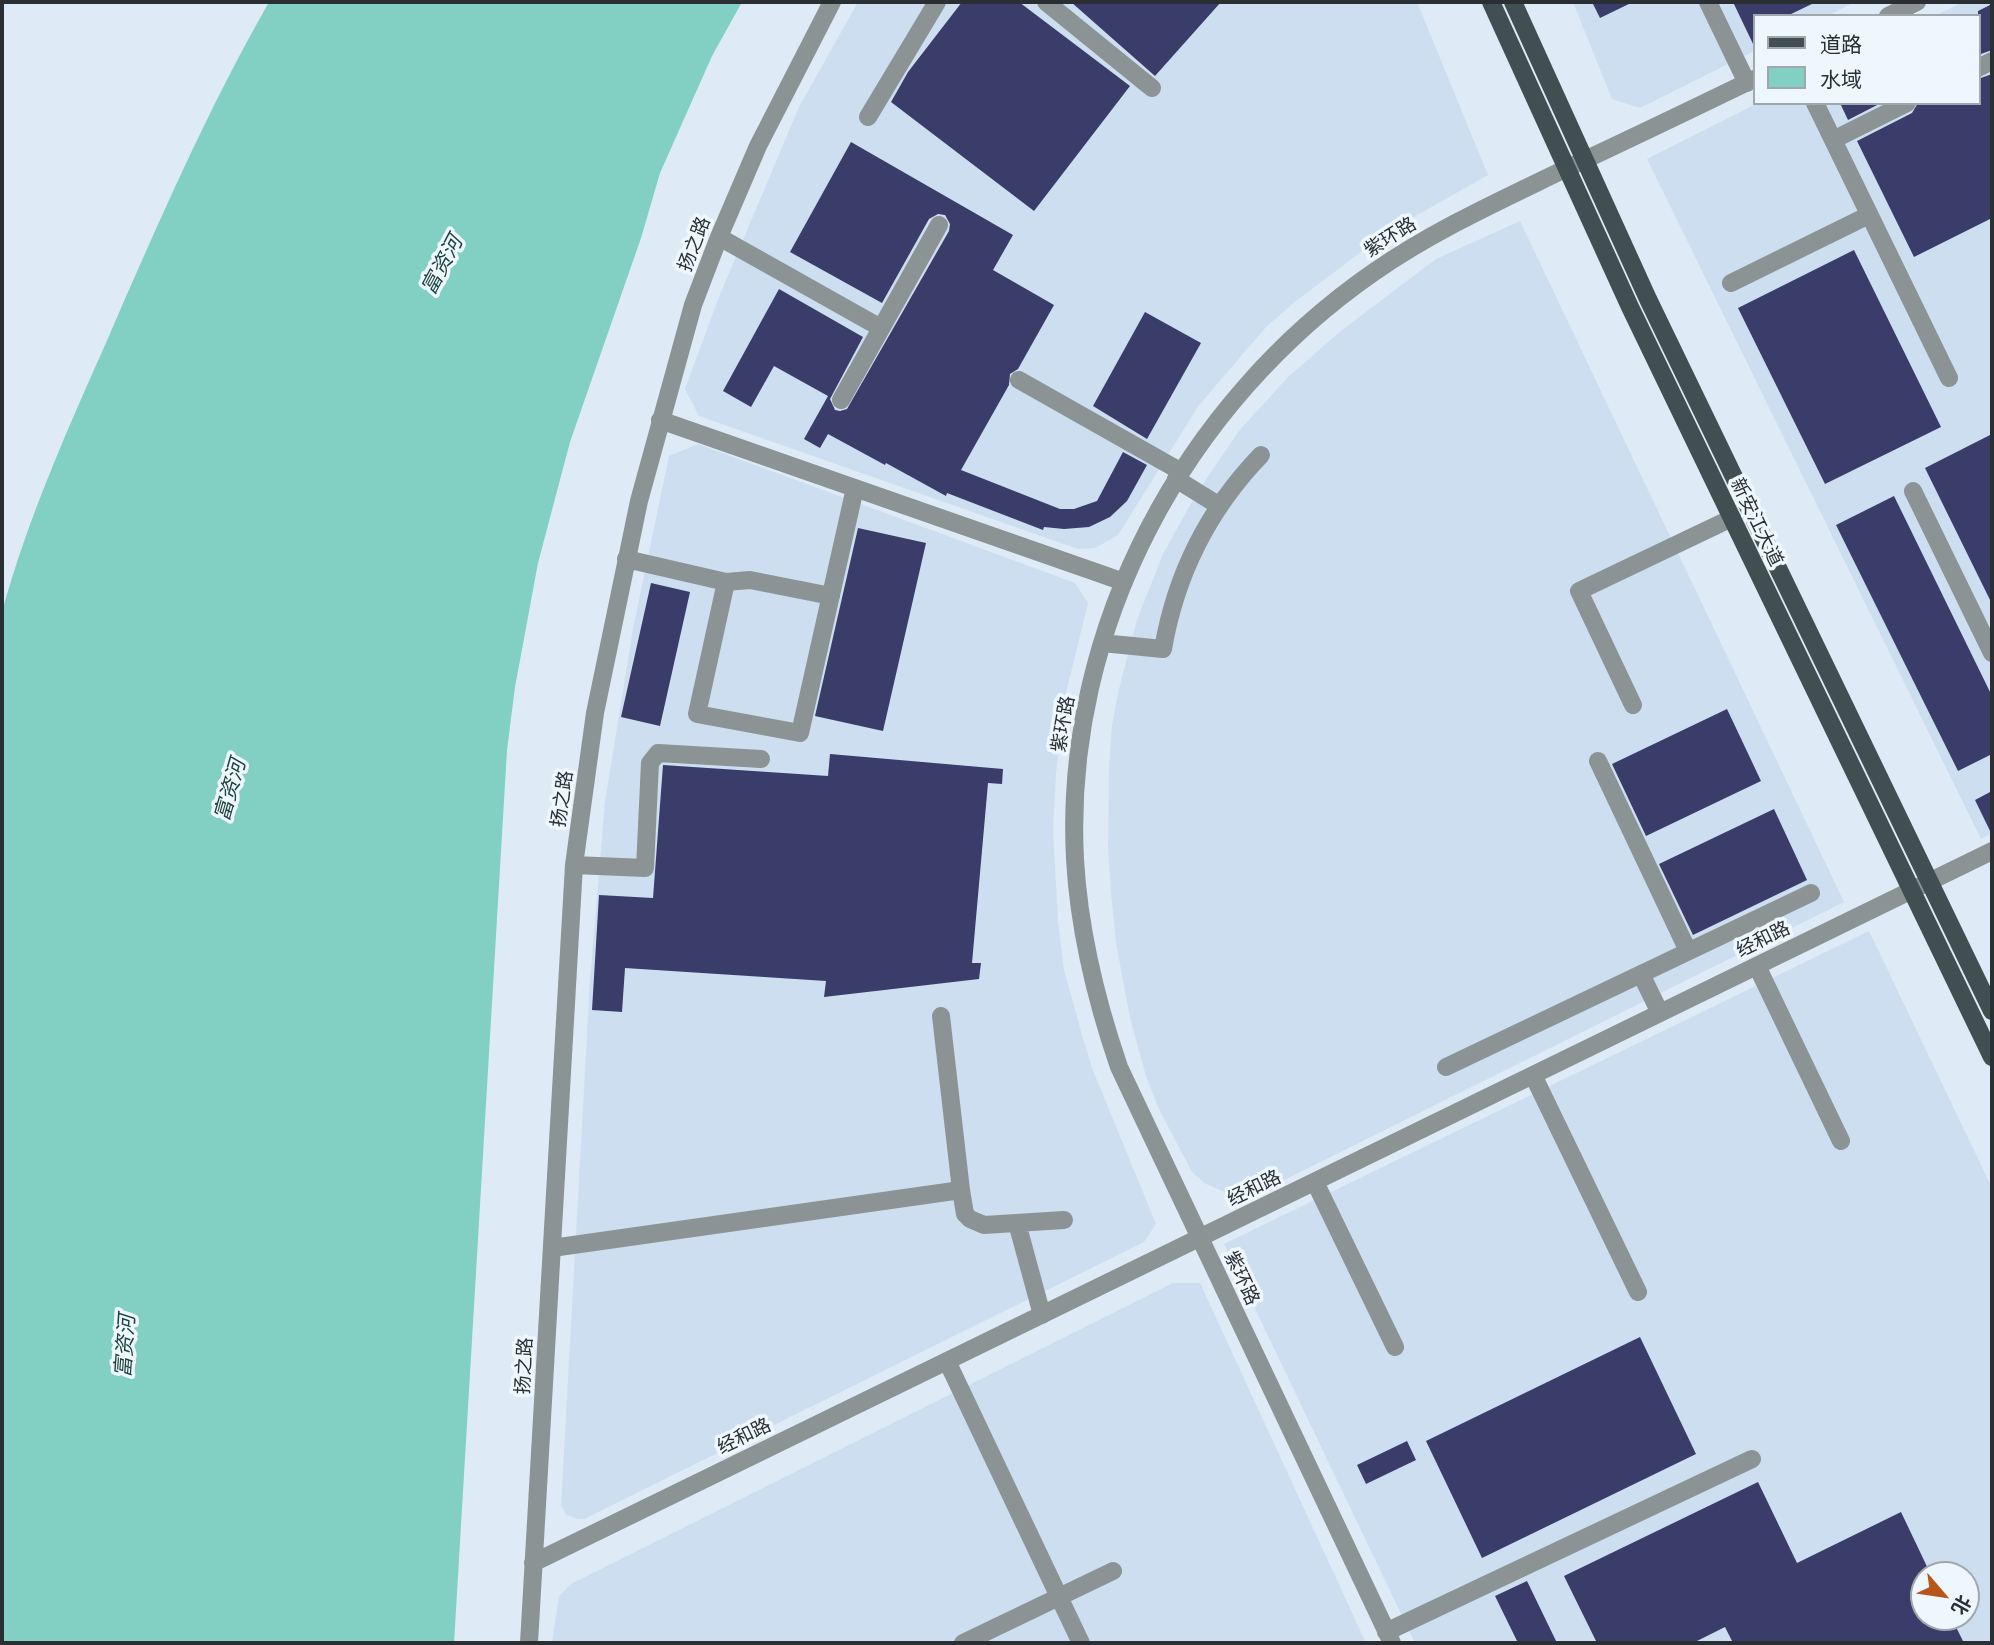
<!DOCTYPE html>
<meta charset="utf-8">
<style>
body{margin:0}
#map{position:relative;width:1994px;height:1645px;overflow:hidden;background:#deeaf6;font-family:Commissioner,"Noto Sans SC",sans-serif}
canvas{display:block}
.frame{position:absolute;inset:0;border:4px solid #2a2f34;pointer-events:none}
.legend{position:absolute;left:1753px;top:14px;width:228px;height:91px;box-sizing:border-box;background:#eff7fe;border:2px solid #a0a7ad;margin:0;padding:9px 12px;list-style:none;font-size:21px;color:#2a2f34}
.legend li{display:flex;align-items:center;gap:14px;height:35px}
.legend b{width:35px;border:2px solid #a0a7ad}
.north{position:absolute;left:1910px;top:1561px;width:70px;height:70px;box-sizing:border-box;background:#eff7fe;border:2px solid #a0a7ad;border-radius:50%;rotate:119deg;font-size:19px;font-weight:700;line-height:28px;text-align:center;color:#2a2f34}
.north::after{content:'';display:block;margin:auto;width:24px;height:32px;background:#b85619;clip-path:polygon(50% 0,100% 100%,50% 72%,0 100%)}
</style>
<div id="map">
<canvas width="1994" height="1645"></canvas>
<div class="frame"></div>
<ul class="legend">
<li><b style="height:9px;background:#414e52"></b>道路</li>
<li><b style="height:19px;background:#82cfc4"></b>水域</li>
</ul>
<div class="north">北</div>
</div>
<script>
const g = document.querySelector('canvas').getContext('2d');
g.lineJoin = 'round';
function fillPath(path, color) { g.fillStyle = color; g.fill(path, 'evenodd'); }
function trace(path, color, width, dash) { g.strokeStyle = color; g.lineWidth = width; g.lineCap = dash ? 'butt' : 'round'; g.setLineDash(dash || []); g.stroke(path); }
function drawText(font, color, halo, rows, align = 'center') {
  g.font = font + ' Commissioner,"Noto Sans SC",sans-serif'; g.lineWidth = 7; g.setLineDash([]); g.textBaseline = 'middle'; g.strokeStyle = halo; g.fillStyle = color; for (const [text, x, y, turn = 0] of rows) {
    g.save(); g.translate(x, y); g.rotate((+turn || 0) * Math.PI / 180); g.textAlign = isNaN(turn) ? turn : align; if (halo) g.strokeText(text, 0, 0); g.fillText(text, 0, 0); g.restore();
  }
}
const built = new Path2D(`
 M 858,2 L 1417,2 L 1488,175 L 1405,222 L 1365,249 L 1296,301 L 1267,326 L 1199,405 L 1118,535 L 1095,548 L 1078,549 L 699,416 L 685,389 L 719,297 L 799,107 Z
 M 1573,2 L 1855,2 L 1827,16 L 1754,16 L 1754,51 L 1640,108 L 1612,99 Z
 M 1963,2 L 1992,2 L 1992,833 L 1981,839 L 1647,159 L 1758,103 L 1978,103 L 1978,16 L 1935,16 Z
 M 1520,221 L 1844,902 L 1244,1200 L 1206,1184 L 1192,1172 L 1159,1109 L 1146,1076 L 1130,1018 L 1116,943 L 1111,892 L 1108,850 L 1109,766 L 1112,725 L 1119,689 L 1137,620 L 1163,554 L 1198,491 L 1239,431 L 1288,377 L 1342,330 L 1436,259 Z
 M 698,444 L 1075,583 L 1088,603 L 1066,693 L 1056,773 L 1053,830 L 1058,921 L 1064,970 L 1082,1035 L 1092,1068 L 1156,1224 L 1144,1242 L 584,1519 L 578,1519 L 567,1515 L 561,1506 L 590,980 L 605,802 L 633,629 L 669,456 Z
 M 1869,931 L 1992,1188 L 1992,1643 L 1415,1643 L 1224,1244 ZM 1924,1575 L 1966,1575 L 1966,1617 L 1924,1617 Z
 M 1173,1283 L 1200,1283 L 1366,1643 L 552,1643 L 559,1596 L 571,1584 Z`);
const water = new Path2D(`
 M 269,2 L 742,2 L 712,56 L 660,173 L 641,238 L 570,442 L 538,563 L 515,687 L 507,750 L 454,1643 L 2,1643 L 2,612 C 28,517 69,426 109,336 C 158,223 208,109 269,2 Z`);
const building = new Path2D(`
 M 962,2 L 1019,2 L 1130,86 L 1034,211 L 891,102 L 908,72 Z
 M 1071,2 L 1221,2 L 1155,76 Z
 M 1592,2 L 1633,2 L 1600,18 Z
 M 1733,2 L 1816,2 L 1787,16 L 1754,16 L 1754,46 Z
 M 1992,4 L 1992,50 L 1978,55 L 1978,11 Z
 M 1992,74 L 1992,218 L 1914,257 L 1857,141 L 1912,113 L 1918,103 L 1978,103 L 1978,79 Z
 M 1840,103 L 1881,103 L 1848,120 Z
 M 851,142 L 1013,235 L 993,270 L 1054,305 L 1018,369 L 1010,374 L 1009,385 L 961,470 L 1060,509 L 1074,509 L 1097,501 L 1123,452 L 1147,465 L 1127,501 L 1110,517 L 1089,527 L 1064,529 L 1044,527 L 1043,530 L 947,493 L 946,496 L 886,463 L 885,465 L 828,434 L 820,448 L 804,439 L 828,396 L 774,366 L 751,407 L 723,391 L 779,289 L 863,337 L 830,399 L 835,410 L 840,411 L 847,409 L 949,231 L 950,224 L 945,215 L 938,214 L 929,219 L 882,303 L 790,252 Z
 M 1854,250 L 1941,427 L 1825,484 L 1738,308 Z
 M 1145,312 L 1201,343 L 1147,439 L 1093,406 Z
 M 1992,434 L 1992,604 L 1925,468 Z
 M 1894,496 L 1992,696 L 1992,754 L 1958,771 L 1836,525 Z
 M 858,528 L 926,543 L 883,731 L 815,716 Z
 M 651,583 L 690,592 L 660,726 L 621,717 Z
 M 1727,709 L 1761,781 L 1646,836 L 1612,764 Z
 M 830,754 L 1003,769 L 1002,784 L 988,783 L 972,963 L 981,963 L 979,979 L 824,997 L 826,981 L 625,968 L 622,1012 L 592,1010 L 599,895 L 653,898 L 663,765 L 828,776 Z
 M 1992,791 L 1992,835 L 1975,800 Z
 M 1774,809 L 1807,880 L 1693,935 L 1659,864 Z
 M 1640,1337 L 1696,1454 L 1482,1558 L 1426,1441 Z
 M 1407,1441 L 1416,1460 L 1366,1484 L 1357,1465 Z
 M 1758,1482 L 1797,1563 L 1901,1512 L 1931,1575 L 1924,1575 L 1924,1617 L 1951,1617 L 1964,1643 L 1733,1643 L 1725,1627 L 1693,1643 L 1597,1643 L 1564,1576 Z
 M 1527,1581 L 1557,1643 L 1518,1643 L 1495,1596 Z`);
const minor = new Path2D(`
 M 1046,2 L 1152,88
 M 1708,2 L 1747,83
 M 1888,16 L 1917,2
 M 1978,68 L 1992,61
 M 1815,103 L 1949,378
 M 868,117 L 937,2
 M 1833,140 L 1907,103
 M 719,237 L 881,328
 M 1731,283 L 1869,215
 M 1019,380 L 1180,471
 M 841,400 L 939,225
 M 660,420 L 1124,582
 M 1176,479 L 1218,505
 M 1913,491 L 1992,653
 M 626,559 L 726,582 L 750,580 L 831,596
 M 726,582 L 697,714 L 800,733 L 855,488
 M 1102,643 L 1163,649 C 1176,573 1208,510 1261,455
 M 1633,705 L 1579,591 L 1732,518
 M 1598,761 L 1688,951
 M 574,865 L 645,868 L 650,763 L 658,753 L 761,759
 M 1757,966 L 1841,1141
 M 1641,974 L 1660,1013
 M 1446,1067 L 1811,893
 M 1533,1075 L 1638,1292
 M 1315,1182 L 1395,1347
 M 961,1190 L 965,1214 L 970,1219 L 984,1225 L 1064,1220
 M 1017,1223 L 1042,1315
 M 552,1248 L 961,1190 L 941,1016
 M 947,1361 L 1081,1643
 M 533,1563 L 1992,851
 M 1386,1632 L 1752,1459
 M 529,1643 L 574,865 L 595,713 L 639,501 L 693,305 L 719,237 L 758,146 L 832,2
 M 963,1643 L 1113,1571
 M 1392,1643 L 1119,1067 C 1096,1000 1079,931 1075,859 C 1063,627 1185,403 1374,272 C 1433,231 1497,202 1561,171 C 1626,141 1690,110 1754,79`);
const major = new Path2D(`
 M 1491,2 L 1630,307 L 1992,1057
 M 1513,2 L 1648,299 L 1992,1011`);
const streetNames = [
 ["紫环路",1390,237,-32],
 ["扬之路",694,244,-69],
 ["新安江大道",1757,522,64],
 ["紫环路",1063,724,-80],
 ["扬之路",562,799,-82],
 ["经和路",1763,939,-26],
 ["经和路",1254,1188,-26],
 ["紫环路",1242,1278,65],
 ["扬之路",524,1366,-87],
 ["经和路",744,1436,-26]
];
const waterNames = [
 ["富资河",442,265,-62],
 ["富资河",230,790,-74],
 ["富资河",125,1346,-86]
];
fillPath(built, '#cddef0');
fillPath(water, '#82cfc4');
fillPath(building, '#3a3c6a');
trace(minor, '#8b9395', 18);
trace(major, '#414e52', 18);
drawText('19px', '#2a2f34', '#eff7fe', streetNames);
drawText('italic 21px', '#1d423d', '#eff7fe', waterNames);
</script>
